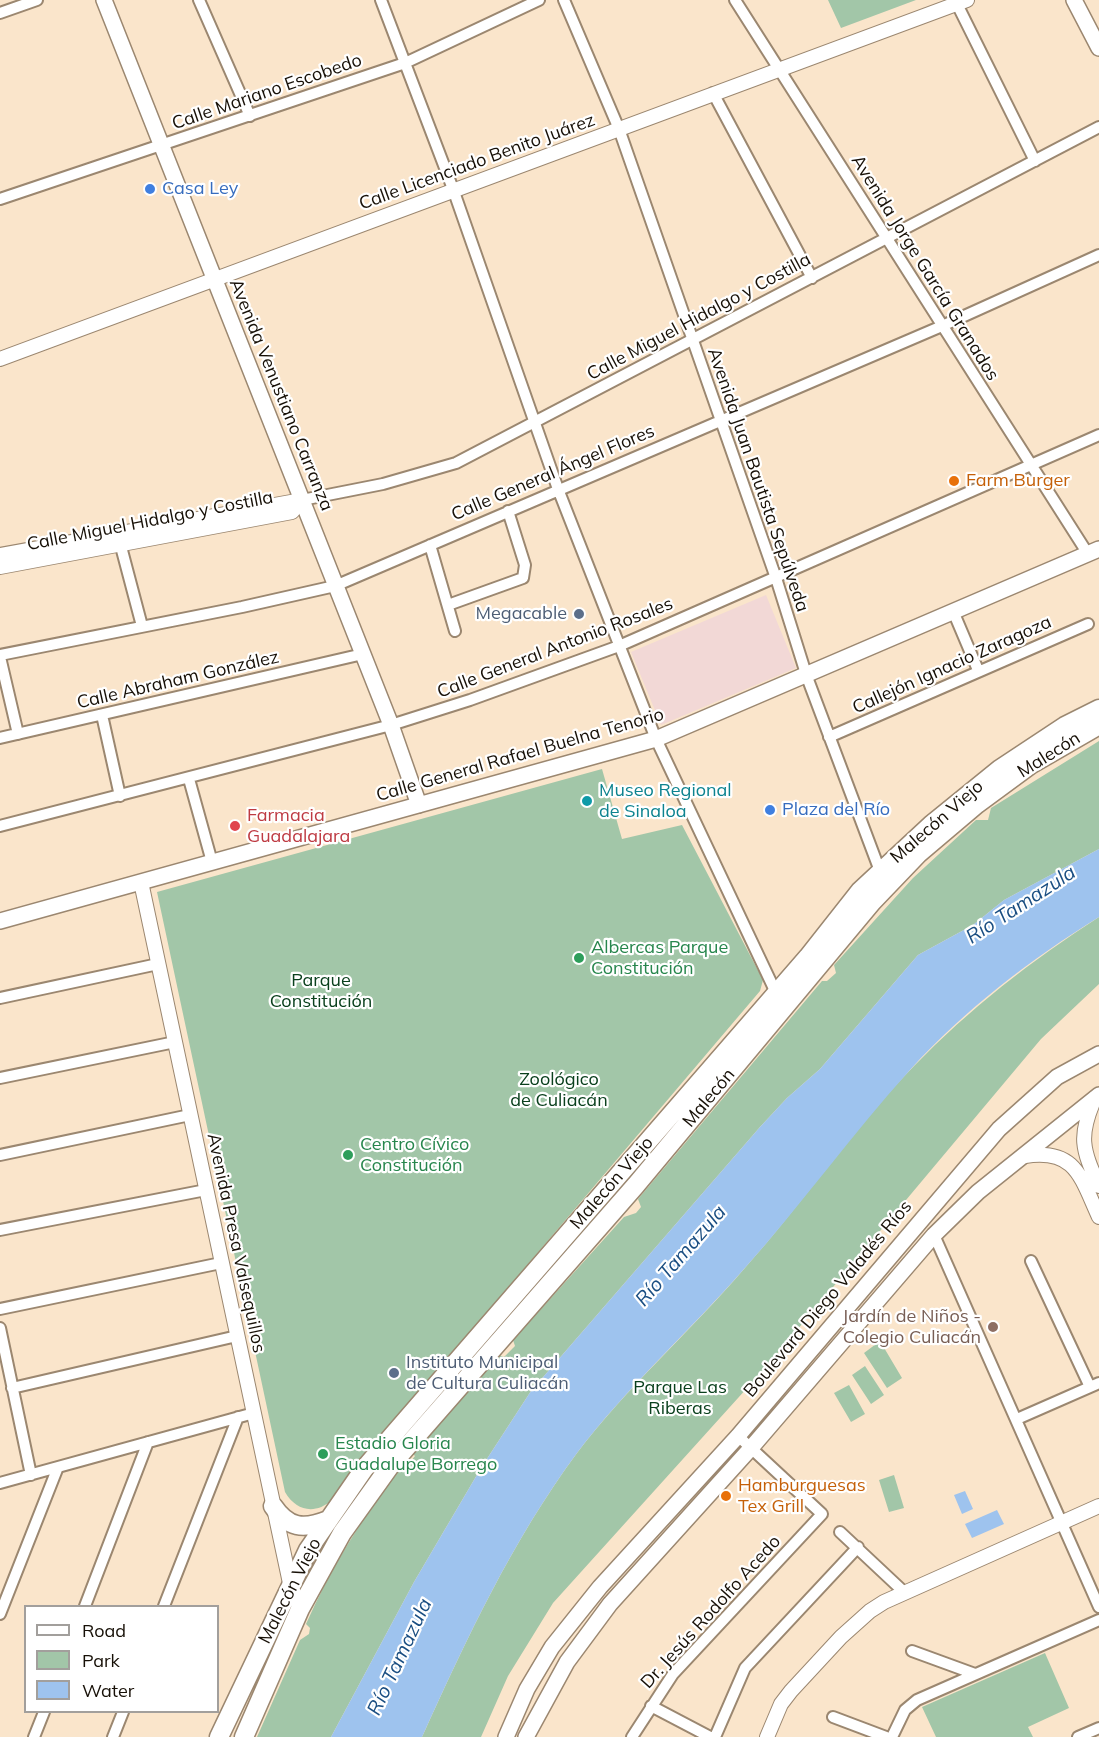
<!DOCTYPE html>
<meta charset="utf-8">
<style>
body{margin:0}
#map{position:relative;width:1099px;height:1737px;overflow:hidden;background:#fae5cb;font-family:Mulish,sans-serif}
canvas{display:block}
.legend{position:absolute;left:24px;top:1605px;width:195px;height:108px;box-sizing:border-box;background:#fff;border:2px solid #a29f9c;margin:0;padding:8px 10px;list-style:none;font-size:18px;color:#171007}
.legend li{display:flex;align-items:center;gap:12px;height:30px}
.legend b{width:30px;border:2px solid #a29f9c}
</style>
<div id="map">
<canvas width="1099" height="1737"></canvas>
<ul class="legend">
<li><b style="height:8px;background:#fff"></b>Road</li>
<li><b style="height:16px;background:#a2c6a8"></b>Park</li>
<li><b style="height:16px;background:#9ec3ee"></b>Water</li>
</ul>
</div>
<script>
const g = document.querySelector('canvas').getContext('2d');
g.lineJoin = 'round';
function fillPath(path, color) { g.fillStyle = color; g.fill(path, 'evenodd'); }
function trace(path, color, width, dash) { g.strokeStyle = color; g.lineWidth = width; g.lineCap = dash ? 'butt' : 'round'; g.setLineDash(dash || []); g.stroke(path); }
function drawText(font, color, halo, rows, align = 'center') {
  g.font = font + ' Mulish,sans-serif'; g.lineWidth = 4.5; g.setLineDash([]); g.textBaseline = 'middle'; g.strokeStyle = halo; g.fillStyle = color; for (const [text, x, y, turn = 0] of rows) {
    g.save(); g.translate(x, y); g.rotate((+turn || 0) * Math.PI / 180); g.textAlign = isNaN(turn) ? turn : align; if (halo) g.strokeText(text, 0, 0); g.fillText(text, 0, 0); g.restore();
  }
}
const education = new Path2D(`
 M 766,595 L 796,668 L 661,725 L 631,652 Z`);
const green = new Path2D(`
 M 828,0 L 916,0 L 841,28 Z
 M 1099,741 L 1099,849 L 1004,900 L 973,925 L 918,955 L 820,1069 L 787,1098 L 760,1127 L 531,1391 L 481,1468 L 414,1582 L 331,1737 L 257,1737 L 300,1640 L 309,1634 L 310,1628 L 306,1624 C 331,1567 364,1516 401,1465 L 407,1466 L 415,1456 L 411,1452 L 499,1355 L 504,1357 L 515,1346 L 513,1340 L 624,1217 L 636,1213 L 641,1207 L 638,1199 L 822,981 L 827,981 L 836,973 L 834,965 L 913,878 L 976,820 L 988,820 L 991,808 Z
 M 602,769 L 622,839 L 682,825 L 763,980 L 760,991 L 399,1416 L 332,1500 C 315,1515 296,1511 285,1492 L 157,892 Z
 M 1099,917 L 1099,984 L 1041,1039 L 766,1367 L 553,1603 L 508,1676 L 481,1737 L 422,1737 C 467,1638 512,1541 577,1453 C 627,1387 690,1332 744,1269 C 803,1203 852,1129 914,1066 C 969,1009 1032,960 1099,917 Z
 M 880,1341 L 902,1378 L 887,1388 L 864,1353 Z
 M 865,1366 L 884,1395 L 871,1404 L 852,1375 Z
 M 849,1385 L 865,1414 L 851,1422 L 834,1393 Z
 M 894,1475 L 904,1508 L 889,1512 L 879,1480 Z
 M 1045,1653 L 1069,1708 L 1028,1727 L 1033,1737 L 936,1737 L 922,1707 Z`);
const water = new Path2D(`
 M 1099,849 L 1099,917 C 1031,959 964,1010 910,1070 C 852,1134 802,1204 744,1269 C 690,1331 627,1387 577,1453 C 512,1541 467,1638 422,1737 L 331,1737 L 414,1582 L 481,1468 L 531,1391 L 760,1127 L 787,1098 L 820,1069 L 918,955 L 973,925 L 1004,900 Z
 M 965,1491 L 973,1509 L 962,1514 L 954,1495 Z
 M 997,1510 L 1004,1524 L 972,1538 L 965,1524 Z`);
const minor = new Path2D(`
 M 199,0 L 250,116
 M 381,0 L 453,189 L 558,489 L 656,739 L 778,997
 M 564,0 L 619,129 L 776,578 L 807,677 L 880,871
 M 735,0 L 1088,554
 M 955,0 L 1035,161
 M 0,13 L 37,0
 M 713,93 L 812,278
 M 0,199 L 405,63 L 539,0
 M 302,500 L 383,484 L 456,463 L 1099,127
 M 119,539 L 142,626
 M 430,545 L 455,631
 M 448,605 L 523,578 L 525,565 L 508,511
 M 953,611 L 978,670
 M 0,655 L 242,607 L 335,586 L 942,326 L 1099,255
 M 0,657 L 18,734
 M 102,715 L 120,796
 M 829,737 L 1088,624
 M 0,738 L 363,654
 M 189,779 L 212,862
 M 0,826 L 391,725 L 470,700 L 619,646 L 1099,435
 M 0,998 L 158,964
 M 0,1078 L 175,1042
 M 0,1155 L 190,1115
 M 0,1230 L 206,1190
 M 934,1235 L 1099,1607
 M 1031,1261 L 1090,1387
 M 0,1309 L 221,1263
 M 0,1328 L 31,1475
 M 12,1388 L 237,1336
 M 1017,1419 L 1099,1383
 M 0,1483 L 254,1413
 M 840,1532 L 904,1592
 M 85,1606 L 148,1442
 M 164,1606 L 238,1417
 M 0,1614 L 58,1467
 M 912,1651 L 975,1674
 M 651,1706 L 710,1737
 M 833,1717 L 886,1737
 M 34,1737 L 44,1712
 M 113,1737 L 123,1712
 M 632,1737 L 673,1674 L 822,1514 L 738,1436
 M 715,1737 L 745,1668 L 858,1547
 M 892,1737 L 905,1710 L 917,1700 L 1099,1620
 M 1078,1737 L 1099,1728`);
const tertiary = new Path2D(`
 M 0,359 L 967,0
 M 0,555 L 302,500
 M 0,567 L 292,512 L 302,500
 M 141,882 L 290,1583 L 300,1609
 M 1095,1098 C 1078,1136 1082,1149 1099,1186
 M 1025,1156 C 1076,1148 1081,1178 1099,1217
 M 767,1737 L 781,1704 L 791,1691 L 841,1637 L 870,1611 L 884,1602 L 1099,1506`);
const secondary = new Path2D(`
 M 104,0 L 391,725 L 419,805
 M 1074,0 L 1099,48
 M 0,921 L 656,739 L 1099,549
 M 506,1737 L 527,1689 L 552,1647 L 600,1587 L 738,1436 L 999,1129 L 1057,1077 L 1099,1054
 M 526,1737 L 567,1662 L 610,1604 L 751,1448 L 934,1235 L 978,1192 L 1099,1095`);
const primary = new Path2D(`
 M 273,1506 C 288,1528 303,1530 328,1520
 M 219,1737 L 308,1550 L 364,1469 L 393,1435 L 808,957 L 860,891 L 931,825 L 1000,769 L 1065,726 L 1099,709
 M 244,1737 L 300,1609 L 342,1533 L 390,1466 L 636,1185 L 872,902 L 918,854 L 977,804 L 1030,765 L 1099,725`);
const markers = [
 [150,189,6,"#3f7fe0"],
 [954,481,6,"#e8710a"],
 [579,614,6,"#5c6f8a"],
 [587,801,6,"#0f9aa8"],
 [770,810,6,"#3f7fe0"],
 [235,826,6,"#e0444e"],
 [579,958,6,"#2e9e5b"],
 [348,1155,6,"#2e9e5b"],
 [993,1327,6,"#8d6e63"],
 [394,1373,6,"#5c6f8a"],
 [323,1454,6,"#2e9e5b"],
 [726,1496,6,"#e8710a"]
];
const streetNames = [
 ["Calle Mariano Escobedo",267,92,-19],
 ["Calle Licenciado Benito Juárez",477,162,-20],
 ["Avenida Jorge García Granados",925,268,58],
 ["Calle Miguel Hidalgo y Costilla",699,317,-28],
 ["Avenida Venustiano Carranza",281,395,68],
 ["Calle General Ángel Flores",553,473,-23],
 ["Avenida Juan Bautista Sepúlveda",758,480,71],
 ["Calle Miguel Hidalgo y Costilla",150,521,-11],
 ["Calle General Antonio Rosales",555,648,-21],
 ["Callejón Ignacio Zaragoza",952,665,-24],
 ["Calle Abraham González",178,680,-13],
 ["Calle General Rafael Buelna Tenorio",520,755,-16],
 ["Malecón",1049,755,-32],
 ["Malecón Viejo",937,822,-41],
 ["Malecón",709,1098,-50],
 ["Malecón Viejo",612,1183,-49],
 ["Avenida Presa Valsequillos",236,1243,78],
 ["Boulevard Diego Valadés Ríos",828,1299,-50],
 ["Malecón Viejo",290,1591,-63],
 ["Dr. Jesús Rodolfo Acedo",711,1612,-48]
];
const shopNames = [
 ["Casa Ley",162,189],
 ["Plaza del Río",782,810]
];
const foodNames = [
 ["Farm Burger",966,481],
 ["Hamburguesas",738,1486],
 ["Tex Grill",738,1507]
];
const serviceNames = [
 ["Megacable",567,614],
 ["Instituto Municipal",406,1363,"left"],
 ["de Cultura Culiacán",406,1384,"left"]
];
const cultureNames = [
 ["Museo Regional",599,791],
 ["de Sinaloa",599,812]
];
const healthNames = [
 ["Farmacia",247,816],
 ["Guadalajara",247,837]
];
const leisureNames = [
 ["Albercas Parque",591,948],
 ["Constitución",591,969],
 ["Centro Cívico",360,1145],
 ["Constitución",360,1166],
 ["Estadio Gloria",335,1444],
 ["Guadalupe Borrego",335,1465]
];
const parkNames = [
 ["Parque",321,981],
 ["Constitución",321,1002],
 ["Zoológico",559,1080],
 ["de Culiacán",559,1101],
 ["Parque Las",680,1388],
 ["Riberas",680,1409]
];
const educationNames = [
 ["Jardín de Niños -",981,1317],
 ["Colegio Culiacán",981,1338]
];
const waterNames = [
 ["Río Tamazula",1021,905,-33],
 ["Río Tamazula",681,1256,-49],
 ["Río Tamazula",400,1657,-65]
];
fillPath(education, '#f2d8d6');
fillPath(green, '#a2c6a8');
fillPath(water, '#9ec3ee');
trace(minor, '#9b8770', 14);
trace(tertiary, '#9b8770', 16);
trace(secondary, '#9b8770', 18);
trace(primary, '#9b8770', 21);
trace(minor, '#fff', 10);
trace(tertiary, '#fff', 14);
trace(secondary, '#fff', 15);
trace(primary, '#fff', 18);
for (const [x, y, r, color] of markers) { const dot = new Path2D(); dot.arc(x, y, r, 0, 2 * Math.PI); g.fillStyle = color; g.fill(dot); trace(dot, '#fff', 2); }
drawText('18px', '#171007', '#fff', streetNames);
drawText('18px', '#366cbe', '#fff', shopNames, 'left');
drawText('18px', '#c56008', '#fff', foodNames, 'left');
drawText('18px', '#4e5e75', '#fff', serviceNames, 'right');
drawText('18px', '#0d838f', '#fff', cultureNames, 'left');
drawText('18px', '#be3a42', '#fff', healthNames, 'left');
drawText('18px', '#27864d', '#fff', leisureNames, 'left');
drawText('18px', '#0a401d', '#fff', parkNames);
drawText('18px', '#785e54', '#fff', educationNames, 'right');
drawText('italic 20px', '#1a4e82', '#fff', waterNames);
</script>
